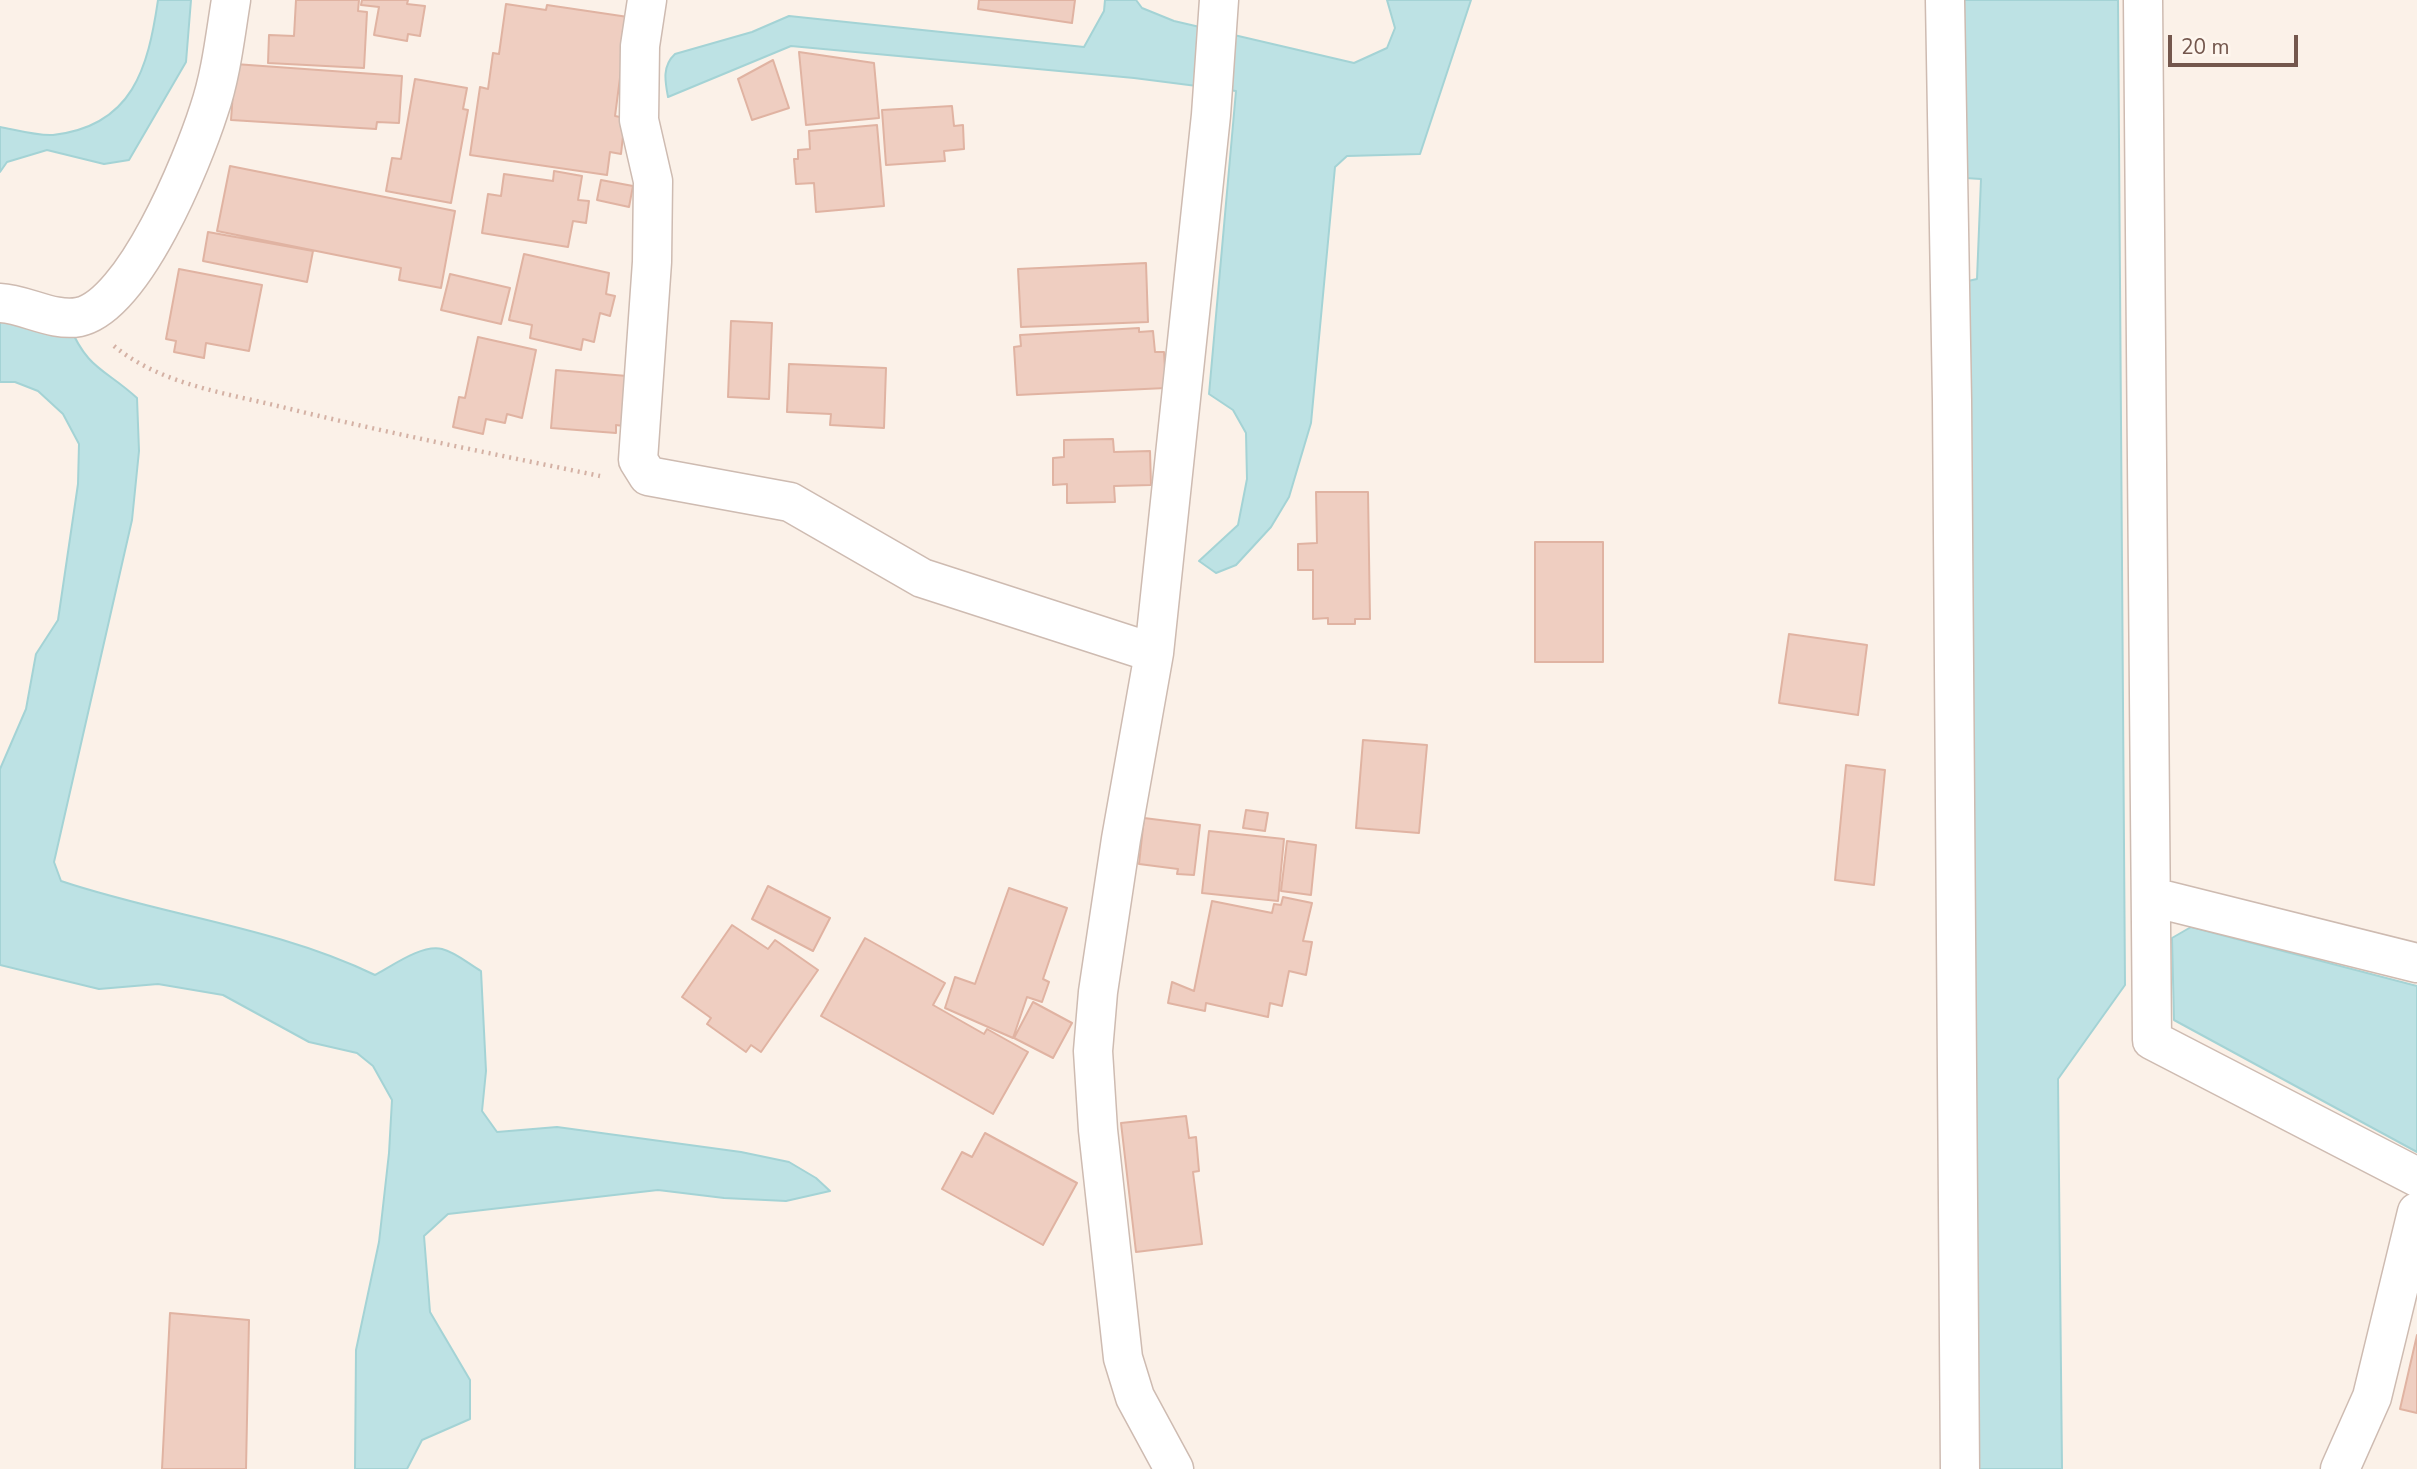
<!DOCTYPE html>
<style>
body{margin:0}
#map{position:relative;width:2417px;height:1469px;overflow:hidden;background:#fbf1e8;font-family:"Nunito Sans",sans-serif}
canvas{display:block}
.scale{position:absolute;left:2168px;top:35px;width:130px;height:32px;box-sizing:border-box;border:4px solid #74574d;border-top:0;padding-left:9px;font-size:21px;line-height:24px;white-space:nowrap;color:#74574d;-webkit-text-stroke:5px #fef6ee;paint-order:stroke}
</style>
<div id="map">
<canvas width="2417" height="1469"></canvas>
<div class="scale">20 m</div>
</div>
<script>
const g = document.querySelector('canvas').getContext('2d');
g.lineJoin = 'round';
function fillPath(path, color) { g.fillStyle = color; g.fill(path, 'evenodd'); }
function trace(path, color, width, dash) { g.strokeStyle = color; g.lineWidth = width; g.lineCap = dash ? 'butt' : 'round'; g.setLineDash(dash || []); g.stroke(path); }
const water = new Path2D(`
 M 158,0 L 191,0 L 186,62 L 129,160 L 104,164 L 47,150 L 7,162 L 0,172 L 0,127 C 16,130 37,136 53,135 C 133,126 148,68 158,0 Z
 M 1105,0 L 1136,0 L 1142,8 L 1174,21 L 1354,63 L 1387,48 L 1395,28 L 1387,0 L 1471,0 L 1420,154 L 1347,156 L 1335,167 L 1311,423 L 1289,497 L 1271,527 L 1236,565 L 1216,573 L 1199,561 L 1238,525 L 1247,479 L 1246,433 L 1233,410 L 1209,394 L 1236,91 L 1134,78 L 791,46 L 668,97 C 665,81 662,66 675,54 L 752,32 L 789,16 L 1084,47 L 1104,11 Z
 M 1964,0 L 2118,0 L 2125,985 L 2058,1079 L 2062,1469 L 1977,1469 L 1968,281 L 1977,279 L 1981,179 L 1965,178 Z
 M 0,313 L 69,325 C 88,370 104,368 137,398 L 139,451 L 132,520 L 54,862 L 61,881 C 165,916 276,927 375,975 C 392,966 422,944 442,949 C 455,952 469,964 481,971 L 486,1071 L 482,1111 L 497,1132 L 557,1127 L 741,1152 L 789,1162 L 816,1178 L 830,1191 L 786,1201 L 724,1198 L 658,1190 L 448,1214 L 424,1236 L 430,1312 L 470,1380 L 470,1419 L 422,1440 L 407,1469 L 355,1469 L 356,1350 L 379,1242 L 389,1153 L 392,1100 L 373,1066 L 357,1053 L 309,1042 L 223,995 L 158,984 L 99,989 L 0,965 L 0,769 L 26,709 L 36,654 L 58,620 L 78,484 L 79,444 L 63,414 L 38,391 L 15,382 L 0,382 Z
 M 2191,927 L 2417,986 L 2417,1152 L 2174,1020 L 2172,938 Z`);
const building = new Path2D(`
 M 296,0 L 359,0 L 358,11 L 367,12 L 364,68 L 268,63 L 269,35 L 294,36 Z
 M 362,0 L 408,0 L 407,4 L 425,6 L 420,36 L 408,34 L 407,41 L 374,35 L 379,7 L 361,5 Z
 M 979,0 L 1075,0 L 1072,23 L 978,9 Z
 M 506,4 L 546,10 L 547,5 L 628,17 L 615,116 L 625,118 L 621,154 L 610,152 L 607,175 L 470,155 L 480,87 L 488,89 L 493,53 L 499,54 Z
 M 799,52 L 874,63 L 879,118 L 806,125 Z
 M 773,60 L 789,108 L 752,120 L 738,79 Z
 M 235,64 L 402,76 L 399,123 L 377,122 L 376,129 L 231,120 Z
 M 415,79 L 467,88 L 463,109 L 468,110 L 451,203 L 386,191 L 392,158 L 401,159 Z
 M 952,106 L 954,126 L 963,125 L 964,149 L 944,151 L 945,161 L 886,165 L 882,110 Z
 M 877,125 L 884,206 L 816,212 L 814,183 L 796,184 L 794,159 L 798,159 L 798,150 L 810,149 L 809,131 Z
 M 230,166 L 455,211 L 441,288 L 399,280 L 401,268 L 217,231 Z
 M 554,171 L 582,176 L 578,200 L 589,201 L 586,223 L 573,221 L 568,247 L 482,233 L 488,194 L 501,196 L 504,174 L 553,181 Z
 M 601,180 L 633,186 L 629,207 L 597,200 Z
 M 208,232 L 313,251 L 307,282 L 203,261 Z
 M 524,254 L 609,273 L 606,294 L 615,296 L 610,316 L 600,313 L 594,342 L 583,339 L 581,350 L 530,338 L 532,325 L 509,320 Z
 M 1146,263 L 1148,322 L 1021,327 L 1018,269 Z
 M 179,269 L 262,285 L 249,351 L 206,343 L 204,358 L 174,352 L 176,341 L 166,339 Z
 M 450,274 L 510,288 L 501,324 L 441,310 Z
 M 731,321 L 772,323 L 769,399 L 728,397 Z
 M 1139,328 L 1139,332 L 1153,331 L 1155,352 L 1164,352 L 1166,388 L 1017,395 L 1014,347 L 1021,346 L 1020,335 Z
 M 478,337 L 536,350 L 522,418 L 507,414 L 505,423 L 486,419 L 483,434 L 453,427 L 459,397 L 465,398 Z
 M 789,364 L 886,368 L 884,428 L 830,425 L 831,414 L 787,412 Z
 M 556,370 L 627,376 L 623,426 L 616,425 L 616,433 L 551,428 Z
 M 1113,439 L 1114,452 L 1150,451 L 1151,485 L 1114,486 L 1115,502 L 1067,503 L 1067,484 L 1053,485 L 1053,458 L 1064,457 L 1064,440 Z
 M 1316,492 L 1368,492 L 1370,619 L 1355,619 L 1355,624 L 1328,624 L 1328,618 L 1313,619 L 1313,570 L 1298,570 L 1298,544 L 1317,543 Z
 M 1535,542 L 1603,542 L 1603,662 L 1535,662 Z
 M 1789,634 L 1867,645 L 1858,715 L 1779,703 Z
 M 1363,740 L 1427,745 L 1419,833 L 1356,828 Z
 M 1846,765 L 1885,770 L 1874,885 L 1835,880 Z
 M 1246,810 L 1268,813 L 1265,831 L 1243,828 Z
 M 1144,818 L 1200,825 L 1194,875 L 1177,874 L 1178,869 L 1139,864 Z
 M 1209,831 L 1284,839 L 1278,901 L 1202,893 Z
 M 1287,841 L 1316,845 L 1311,895 L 1281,891 Z
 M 768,886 L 830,918 L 813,951 L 752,919 Z
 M 1009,888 L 1067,908 L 1043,979 L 1049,982 L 1042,1002 L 1027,997 L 1013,1038 L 945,1008 L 955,977 L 975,984 Z
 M 1283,897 L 1312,903 L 1303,941 L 1312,942 L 1306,975 L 1289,971 L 1282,1006 L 1270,1003 L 1268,1017 L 1206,1003 L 1205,1011 L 1168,1003 L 1172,982 L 1194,991 L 1212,901 L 1272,913 L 1274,904 L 1281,905 Z
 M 732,925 L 768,949 L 775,940 L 818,970 L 761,1052 L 751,1045 L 746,1052 L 707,1024 L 711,1018 L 682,997 Z
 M 865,938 L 945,983 L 933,1005 L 984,1034 L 987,1029 L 1028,1052 L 993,1114 L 821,1016 Z
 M 1033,1002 L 1072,1023 L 1053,1058 L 1014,1038 Z
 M 1186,1116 L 1189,1138 L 1196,1137 L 1199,1171 L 1193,1172 L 1202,1244 L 1136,1252 L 1121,1123 Z
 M 985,1133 L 1077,1183 L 1043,1245 L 942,1189 L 962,1152 L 972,1157 Z
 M 170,1313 L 249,1320 L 246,1469 L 162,1469 Z
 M 2417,1335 L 2417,1413 L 2400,1409 Z`);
const path = new Path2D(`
 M 114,346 C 160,384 225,393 282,407 C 387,433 494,454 600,476`);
const street = new Path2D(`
 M 647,0 L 640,46 L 639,120 L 653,181 L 652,262 L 638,460 L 648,476 L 790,502 L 922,578 L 1154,653
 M 1945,0 L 1952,400 L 1960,1469
 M 2143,0 L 2152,1040 L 2417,1177
 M 0,303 C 25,304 53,322 79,317 C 134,306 193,160 209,110 C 221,75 225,37 231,0
 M 2152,897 L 2417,963
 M 1174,1469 L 1135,1397 L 1123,1358 L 1098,1130 L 1093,1051 L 1098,992 L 1121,839 L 1154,653 L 1211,115 L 1219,0
 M 2340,1469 L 2372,1397 L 2417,1212`);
fillPath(water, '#bde2e4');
trace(water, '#a4d3d5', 2);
fillPath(building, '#efcec1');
trace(building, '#e0b3a2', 2);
trace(street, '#cebbb1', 41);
trace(path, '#d4b1a4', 4.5, [2, 5]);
trace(street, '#fff', 38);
</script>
